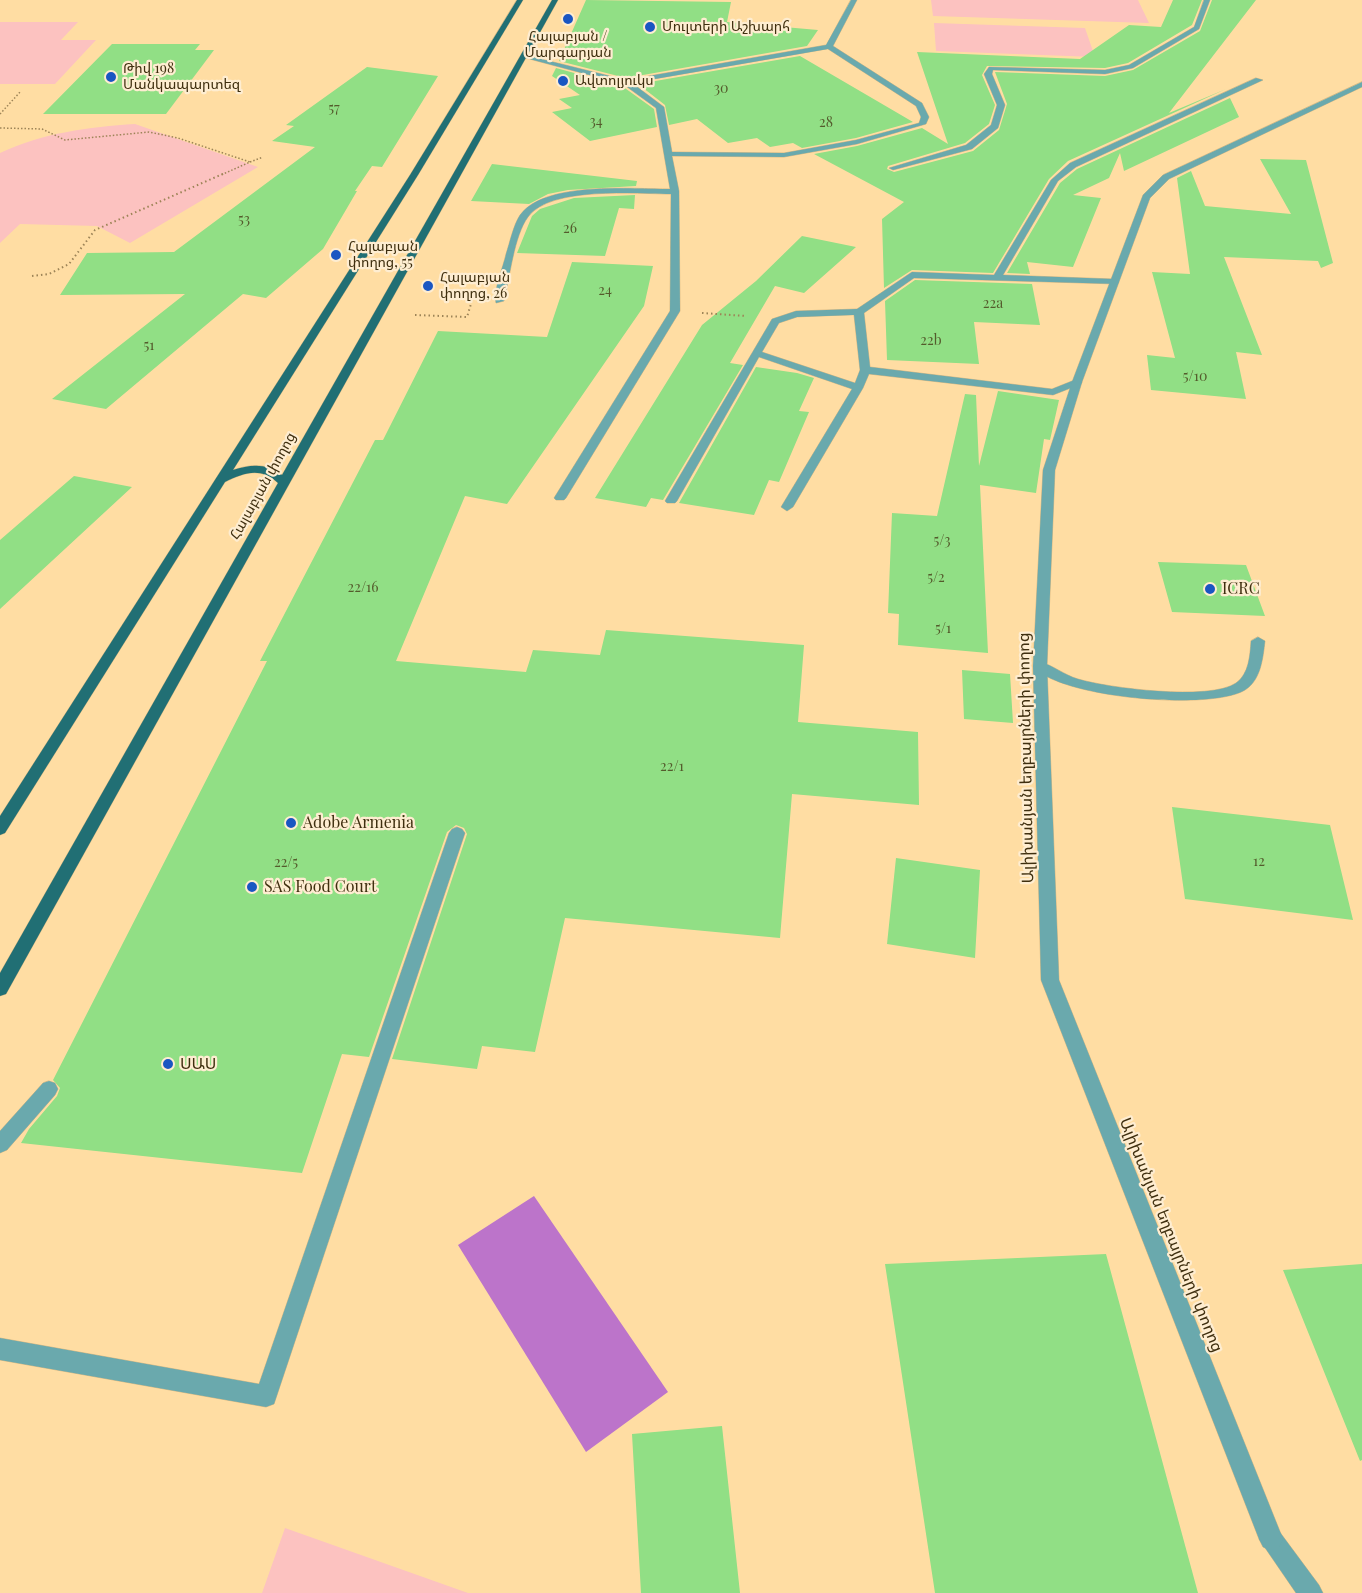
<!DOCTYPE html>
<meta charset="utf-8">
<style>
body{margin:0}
canvas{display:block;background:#ffdda3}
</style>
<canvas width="1362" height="1593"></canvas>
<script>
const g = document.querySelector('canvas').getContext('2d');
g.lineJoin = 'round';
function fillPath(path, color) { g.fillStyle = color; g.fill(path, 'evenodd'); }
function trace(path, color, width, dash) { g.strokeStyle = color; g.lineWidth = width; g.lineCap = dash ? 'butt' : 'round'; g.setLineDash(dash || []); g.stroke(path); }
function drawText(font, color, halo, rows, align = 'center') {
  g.font = font + ' "Playfair Display","Noto Sans Armenian",serif'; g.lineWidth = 4.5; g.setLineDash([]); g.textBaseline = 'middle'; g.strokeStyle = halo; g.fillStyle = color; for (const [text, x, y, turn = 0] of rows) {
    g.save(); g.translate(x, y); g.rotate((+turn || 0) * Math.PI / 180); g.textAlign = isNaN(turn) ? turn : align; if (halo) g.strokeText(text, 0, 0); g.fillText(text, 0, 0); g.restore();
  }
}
const green = new Path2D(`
 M 931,0 L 1138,0 L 1149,23 L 933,16 Z
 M 0,22 L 78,22 L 61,40 L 96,40 L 55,84 L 0,84 Z
 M 934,23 L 1085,28 L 1095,57 L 936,51 Z
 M 135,124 L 258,167 L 130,243 L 97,226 L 20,224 L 0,243 L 0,153 C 42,133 89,127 135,124 Z
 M 285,1528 L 468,1593 L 262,1593 Z`);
const water = new Path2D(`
 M 534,1196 L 668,1392 L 586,1452 L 458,1245 Z`);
const building = new Path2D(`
 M 586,0 L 731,2 L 727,22 L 818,30 L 807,46 L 626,78 L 559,61 Z
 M 1173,0 L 1202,0 L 1192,25 L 1128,63 L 1105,68 L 987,66 L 982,75 L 995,105 L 989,124 L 965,143 L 888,166 L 887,169 L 894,172 L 973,151 L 999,130 L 1007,104 L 995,72 L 1105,76 L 1133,70 L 1200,31 L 1212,0 L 1256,0 L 1169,113 L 1226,89 L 1068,161 L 1049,179 L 993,273 L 912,270 L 884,288 L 882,219 L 904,202 L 814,154 L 857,146 L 922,128 L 948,144 L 917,52 L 1080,59 L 1129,25 L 1161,27 Z
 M 112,44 L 200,44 L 195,50 L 214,50 L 166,114 L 43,114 Z
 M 800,56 L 913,122 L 856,138 L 802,148 L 793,143 L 770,147 L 757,138 L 728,143 L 697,119 L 669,125 L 665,105 L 638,84 Z
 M 367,67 L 438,76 L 382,167 L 372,166 L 355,191 L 357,191 L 323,249 L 266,298 L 243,294 L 106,409 L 52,399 L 185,294 L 60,295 L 87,253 L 174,252 L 315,147 L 272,141 L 294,126 L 286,125 Z
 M 556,68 L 622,86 L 654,109 L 657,127 L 590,141 L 552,112 L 572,108 L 559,99 L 580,95 L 552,76 Z
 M 1230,98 L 1239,117 L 1124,171 L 1120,153 L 1109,178 L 1073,195 L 1101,198 L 1073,267 L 1027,262 L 1030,274 L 1007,273 L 1060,183 L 1077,169 Z
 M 1260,159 L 1306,160 L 1333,263 L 1321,268 L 1318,261 L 1224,257 L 1262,355 L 1236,352 L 1246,399 L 1151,390 L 1147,355 L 1175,358 L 1152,272 L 1190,274 L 1177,178 L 1191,171 L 1205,206 L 1291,214 Z
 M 492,164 L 637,181 L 636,186 L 568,190 L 548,194 L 529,204 L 471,201 Z
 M 635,195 L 634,209 L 619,208 L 605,256 L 517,253 L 532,216 L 540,209 L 574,198 Z
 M 802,236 L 856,247 L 804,293 L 775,286 L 730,363 L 743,365 L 663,500 L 651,498 L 646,507 L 595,498 L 702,325 L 756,281 Z
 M 572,262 L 653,266 L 644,306 L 507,504 L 465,496 L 396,661 L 526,672 L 533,650 L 600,655 L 606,630 L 804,645 L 798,722 L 918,732 L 919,805 L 792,794 L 780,938 L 565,918 L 535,1052 L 482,1046 L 477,1069 L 392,1059 L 467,834 L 464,828 L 456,825 L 447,832 L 369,1057 L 342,1054 L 302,1173 L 21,1143 L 29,1129 L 57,1096 L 60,1088 L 53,1080 L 267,661 L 260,661 L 375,440 L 383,440 L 438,331 L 547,337 Z
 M 915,280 L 1032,284 L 1040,325 L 974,322 L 979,364 L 887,360 L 885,301 Z
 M 756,367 L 797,373 L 814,378 L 799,411 L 809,412 L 779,482 L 769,480 L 754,515 L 679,503 Z
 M 998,391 L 1059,400 L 1050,440 L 1044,439 L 1036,493 L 980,485 L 988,653 L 898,645 L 899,614 L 888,613 L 892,513 L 937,516 L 965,394 L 976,395 L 979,466 Z
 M 74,476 L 132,487 L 0,609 L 0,540 Z
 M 1158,562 L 1246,565 L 1265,616 L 1172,612 Z
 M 962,670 L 1010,674 L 1013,723 L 964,719 Z
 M 1172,807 L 1330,825 L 1353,920 L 1185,899 Z
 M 896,858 L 980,870 L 975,958 L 887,944 Z
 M 1106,1254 L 1198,1593 L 935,1593 L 885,1264 Z
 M 1362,1264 L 1362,1460 L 1360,1461 L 1283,1270 Z
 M 722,1426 L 740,1593 L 641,1593 L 632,1434 Z`);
const pathFar1 = new Path2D(`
 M 0,114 L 21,91
 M 0,128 L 42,129 L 65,140 L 149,132 L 178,138 L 250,162 L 221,175
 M 250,162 L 263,157`);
const path = new Path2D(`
 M 32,276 L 49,274 L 69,264 L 95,230 L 225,173
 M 702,313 L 746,316
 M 415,315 L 467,317 L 471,304`);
const lane = new Path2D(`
 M 851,0 L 857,0 L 833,46 L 922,103 L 929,117 L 926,124 L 857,144 L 784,157 L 672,156 L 679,191 L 680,311 L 566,498 L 564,500 L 556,500 L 554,498 L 670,311 L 671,194 C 637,194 550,186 528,217 C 514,236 510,277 504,301 L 496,303 C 493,290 503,268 506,254 C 510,242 513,226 520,215 C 544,181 633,189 670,189 L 656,108 L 623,84 L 522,57 L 525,55 L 626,80 L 826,45 ZM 828,49 L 916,106 L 921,117 L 919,123 L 856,140 L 784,153 L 672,152 L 664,107 L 632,83 Z
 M 1256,78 L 1263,80 L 1076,167 L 1058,181 L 1003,275 L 1114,279 L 1119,282 L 1117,284 L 914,278 L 864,313 L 870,367 L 1052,389 L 1077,379 L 1082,382 L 1081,384 L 1053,395 L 869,374 L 863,388 L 793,507 L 787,511 L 781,507 L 852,389 L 759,357 L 677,501 L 675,503 L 667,503 L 665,501 L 772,319 L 796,311 L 857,309 L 912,272 L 994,275 L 1051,180 L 1070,163 ZM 854,315 L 860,370 L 855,383 L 762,352 L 779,323 L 797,317 Z
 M 1258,637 L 1265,641 C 1263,658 1261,680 1245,690 C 1211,711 1058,698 1033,666 L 1040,662 C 1053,665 1064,675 1078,679 C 1108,688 1210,701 1236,683 C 1249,674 1250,655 1251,641 Z
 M 457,827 L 462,829 L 465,833 L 274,1404 L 266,1407 L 0,1360 L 0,1338 L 259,1384 L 449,833 L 452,829 Z
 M 49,1081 L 55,1083 L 58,1089 L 55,1095 L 7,1150 L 0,1153 L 0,1131 L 43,1083 Z
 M 1271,1527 L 1279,1531 L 1319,1585 L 1323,1593 L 1296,1593 L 1259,1539 L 1263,1531 Z`);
const street = new Path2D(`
 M 1204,0 L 1210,0 L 1199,29 L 1133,68 L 1105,74 L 993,70 L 992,74 L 1005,105 L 998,128 L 972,149 L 893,170 L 889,168 L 966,145 L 991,125 L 997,105 L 984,74 L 989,67 L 1105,70 L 1129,65 L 1194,27 Z
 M 1362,82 L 1362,87 L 1169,179 L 1150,198 L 1082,382 L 1055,470 L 1047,666 L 1059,980 L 1283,1539 L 1279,1547 L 1271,1551 L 1263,1547 L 1259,1539 L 1041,980 L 1033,666 L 1043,470 L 1072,382 L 1143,195 L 1163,175 Z`);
const primary = new Path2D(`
 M 517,0 L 523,0 L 418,175 L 233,470 C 251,464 267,463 282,475 L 552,0 L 558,0 L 6,994 L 0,996 L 0,973 L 278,483 C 261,467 245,472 225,482 L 5,833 L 0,835 L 0,816 L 410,175 Z`);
const markers = [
 [568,19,6,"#1a56c2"],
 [650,27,6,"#1a56c2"],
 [111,77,6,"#1a56c2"],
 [563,81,6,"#1a56c2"],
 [336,255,6,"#1a56c2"],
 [428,286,6,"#1a56c2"],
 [1210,589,6,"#1a56c2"],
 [291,823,6,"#1a56c2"],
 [252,887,6,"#1a56c2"],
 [168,1064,6,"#1a56c2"]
];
const farPoinames = [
 ["Մուլտերի Աշխարհ",662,27],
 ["Հալաբյան /",568,37,"center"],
 ["Մարգարյան",568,53,"center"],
 ["Թիվ 198",123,69],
 ["Մանկապարտեզ",123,85],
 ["Ավտոլյուկս",575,81],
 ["Հալաբյան",348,247],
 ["փողոց, 55",348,263],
 ["Հալաբյան",440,278],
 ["փողոց, 26",440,294]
];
const numberNames = [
 ["30",721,89],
 ["57",334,109],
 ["34",596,122],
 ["28",826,123],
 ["53",244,220],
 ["26",570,229],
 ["24",605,291],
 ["22a",993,304],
 ["22b",931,341],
 ["51",149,346],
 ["5/10",1195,377],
 ["5/3",942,541],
 ["5/2",936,578],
 ["22/16",363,588],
 ["5/1",943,629],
 ["22/1",672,767],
 ["12",1259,862],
 ["22/5",286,863]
];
const farStreetnames = [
 ["Հալաբյան փողոց",263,486,-61]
];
const poiNames = [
 ["ICRC",1222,589],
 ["Adobe Armenia",303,823],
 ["SAS Food Court",264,887],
 ["ՍԱՍ",180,1064]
];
const streetNames = [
 ["Ալիխանյան եղբայրների փողոց",1026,758,-91],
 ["Ալիխանյան եղբայրների փողոց",1171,1235,68]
];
fillPath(green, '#fcc2c0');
fillPath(water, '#bc74ca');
fillPath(building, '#91df85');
trace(lane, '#d9ba85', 1);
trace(street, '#d9ba85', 1);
trace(primary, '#d9ba85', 1);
trace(pathFar1, '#9d8457', 1.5, [1.5, 2]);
trace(path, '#9d8457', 2, [1.5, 3]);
fillPath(lane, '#6aa9ad');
fillPath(street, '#6aa9ad');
fillPath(primary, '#216f74');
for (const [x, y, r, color] of markers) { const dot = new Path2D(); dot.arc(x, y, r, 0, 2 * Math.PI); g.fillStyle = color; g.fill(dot); trace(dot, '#feedd1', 2); }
drawText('14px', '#3f2f0f', '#feedd1', farPoinames, 'left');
drawText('14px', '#545b2c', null, numberNames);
drawText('14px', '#3f2f0f', '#feedd1', farStreetnames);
drawText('16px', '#3f2f0f', '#feedd1', poiNames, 'left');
drawText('16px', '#3f2f0f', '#feedd1', streetNames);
</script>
